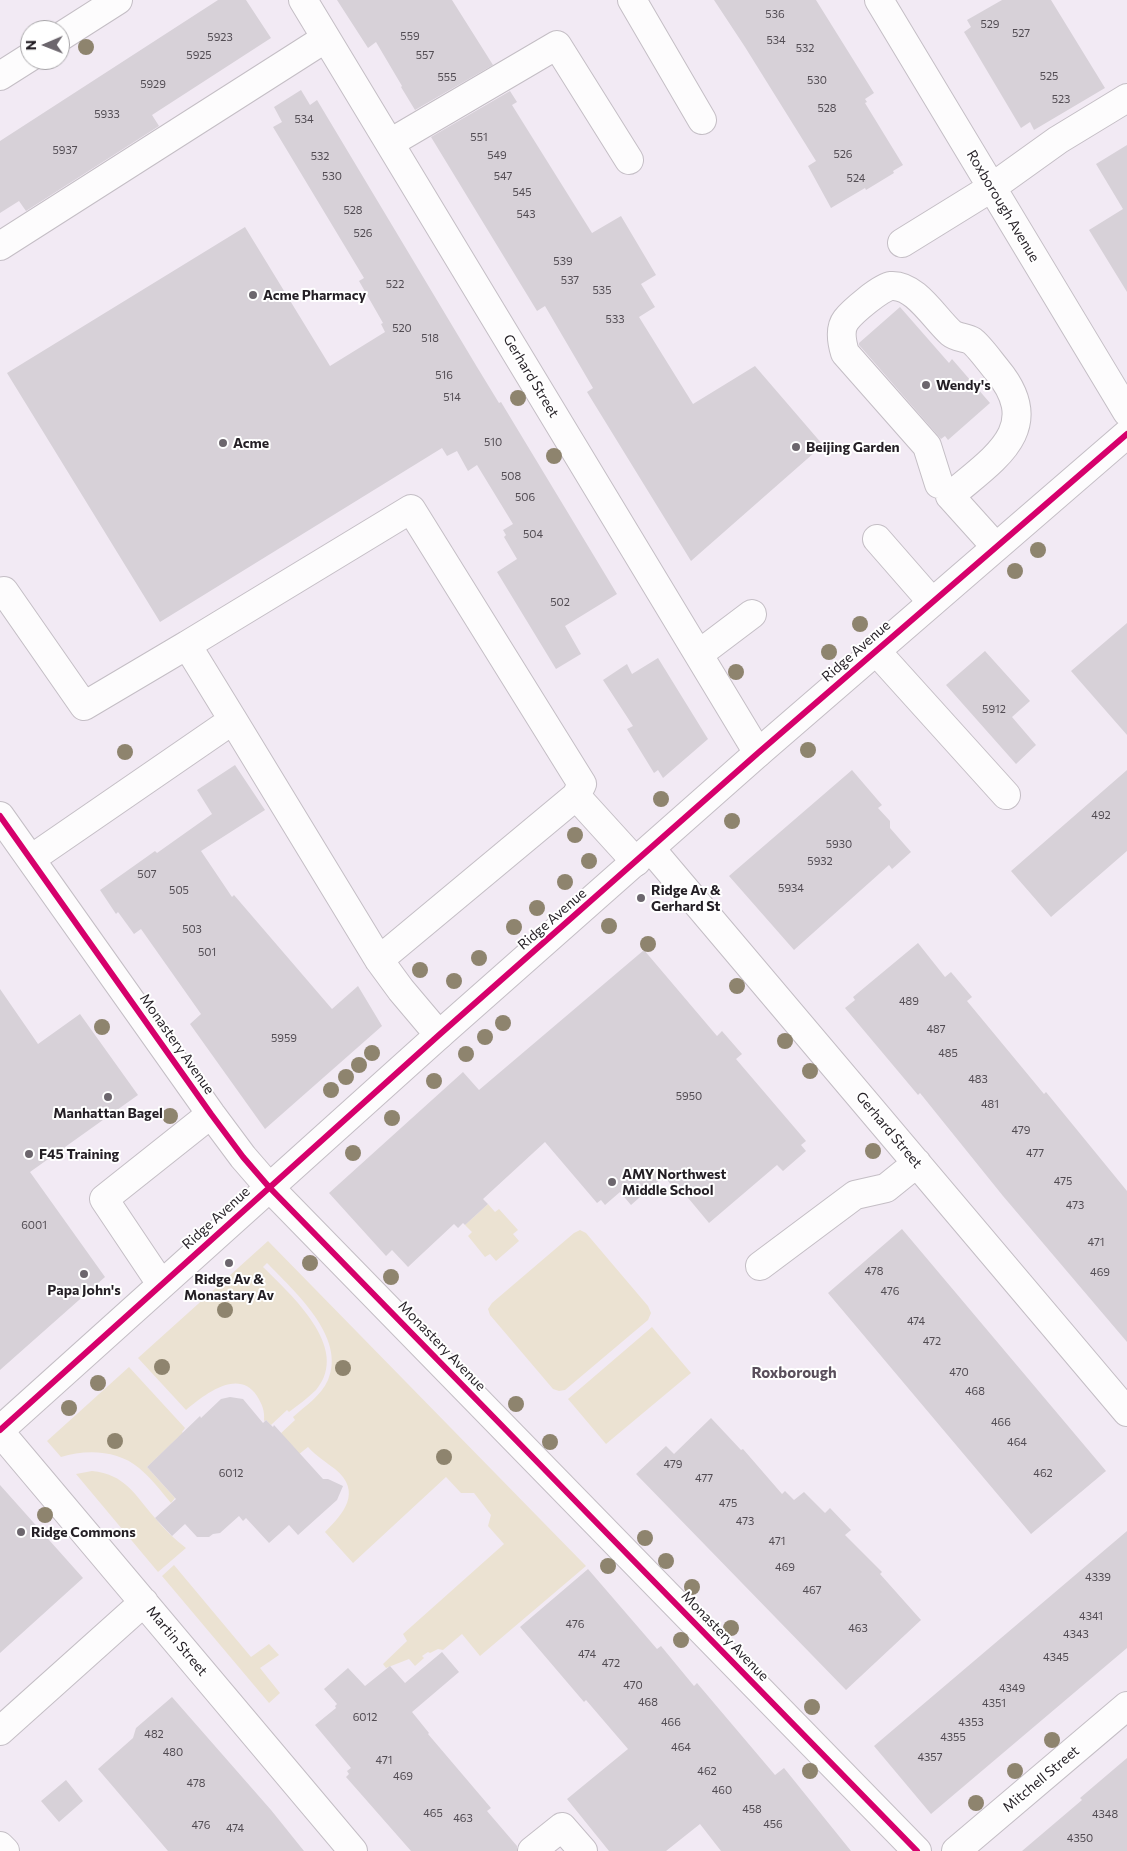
<!DOCTYPE html>
<style>
body{margin:0}
#map{position:relative;width:1127px;height:1851px;overflow:hidden;background:#f2eaf4;font-family:Commissioner,sans-serif}
canvas{display:block}
.north{position:absolute;left:20px;top:20px;width:50px;height:50px;box-sizing:border-box;background:#fff;border:1px solid #a7a5a8;border-radius:50%;rotate:269deg;font-size:14px;font-weight:700;line-height:20px;text-align:center;color:#241f25}
.north::after{content:'';display:block;margin:auto;width:18px;height:22px;background:#6c666d;clip-path:polygon(50% 0,100% 100%,50% 72%,0 100%)}
</style>
<div id="map">
<canvas width="1127" height="1851"></canvas>
<div class="north">N</div>
</div>
<script>
const g = document.querySelector('canvas').getContext('2d');
g.lineJoin = 'round';
function fillPath(path, color) { g.fillStyle = color; g.fill(path, 'evenodd'); }
function trace(path, color, width, dash) { g.strokeStyle = color; g.lineWidth = width; g.lineCap = dash ? 'butt' : 'round'; g.setLineDash(dash || []); g.stroke(path); }
function drawText(font, color, halo, rows, align = 'center') {
  g.font = font + ' Commissioner,sans-serif'; g.lineWidth = 4; g.setLineDash([]); g.textBaseline = 'middle'; g.strokeStyle = halo; g.fillStyle = color; for (const [text, x, y, turn = 0] of rows) {
    g.save(); g.translate(x, y); g.rotate((+turn || 0) * Math.PI / 180); g.textAlign = isNaN(turn) ? turn : align; if (halo) g.strokeText(text, 0, 0); g.fillText(text, 0, 0); g.restore();
  }
}
const green = new Path2D(`
 M 488,1204 L 495,1212 L 499,1209 L 518,1230 L 513,1234 L 519,1241 L 496,1261 L 490,1254 L 485,1257 L 468,1236 L 472,1232 L 465,1225 Z
 M 580,1230 L 586,1233 L 648,1306 L 651,1313 L 648,1320 L 565,1390 L 559,1391 L 553,1389 L 490,1315 L 488,1309 L 492,1303 L 574,1233 Z
 M 268,1241 L 586,1566 L 480,1656 L 462,1634 L 443,1650 L 438,1649 L 430,1653 L 428,1652 L 422,1656 L 424,1658 L 415,1666 L 409,1659 L 386,1668 L 383,1664 L 407,1641 L 403,1634 L 504,1544 L 488,1526 L 491,1515 L 474,1493 L 461,1493 L 446,1477 L 353,1563 L 325,1532 C 343,1514 363,1492 335,1469 C 326,1462 316,1456 308,1447 L 298,1455 L 279,1435 L 295,1420 L 293,1417 C 305,1406 321,1396 328,1380 C 347,1337 293,1290 267,1263 L 263,1267 C 290,1294 352,1348 316,1390 C 308,1398 298,1405 289,1412 L 287,1410 L 271,1425 L 266,1420 L 264,1421 C 265,1411 262,1404 257,1396 C 238,1367 203,1396 186,1410 L 138,1358 Z
 M 652,1327 L 691,1373 L 606,1444 L 568,1399 Z
 M 129,1367 L 185,1428 L 182,1432 L 183,1433 L 147,1467 L 175,1498 L 171,1503 C 161,1491 151,1478 139,1468 C 118,1450 86,1449 61,1457 L 47,1441 Z
 M 92,1471 C 125,1474 135,1495 155,1518 C 164,1529 174,1539 186,1548 L 158,1572 L 76,1474 Z
 M 174,1565 L 251,1657 L 269,1644 L 279,1655 L 260,1668 L 280,1693 L 269,1703 L 162,1576 Z`);
const building = new Path2D(`
 M 218,0 L 246,0 L 271,38 L 152,115 L 159,126 L 26,211 L 19,201 L 0,213 L 0,141 Z
 M 337,0 L 452,0 L 493,65 L 415,110 L 401,87 L 402,86 L 376,42 L 368,48 Z
 M 714,0 L 816,0 L 874,93 L 865,99 L 867,102 L 865,103 L 903,165 L 893,171 L 894,173 L 866,190 L 865,188 L 831,208 L 808,166 L 816,161 L 745,47 Z
 M 1002,0 L 1051,0 L 1105,88 L 1034,130 L 1030,122 L 1021,128 L 964,32 L 971,27 L 967,20 Z
 M 301,90 L 310,105 L 317,100 L 477,367 L 499,403 L 501,402 L 617,594 L 565,626 L 581,654 L 556,669 L 497,572 L 517,559 L 504,537 L 506,535 L 503,530 L 513,524 L 477,465 L 468,471 L 457,451 L 447,456 L 442,448 L 160,622 L 7,373 L 245,227 L 330,366 L 385,332 L 381,324 L 383,323 L 359,281 L 364,278 L 273,127 L 282,122 L 274,107 Z
 M 510,91 L 517,102 L 512,105 L 592,233 L 621,216 L 656,275 L 641,284 L 655,307 L 639,317 L 693,404 L 755,366 L 823,445 L 691,561 L 587,392 L 593,388 L 545,306 L 537,311 L 431,137 Z
 M 1127,145 L 1127,292 L 1089,230 L 1123,209 L 1096,164 Z
 M 900,307 L 949,363 L 952,359 L 990,403 L 948,440 L 945,436 L 941,439 L 859,345 L 859,343 Z
 M 1127,623 L 1127,735 L 1071,671 Z
 M 985,651 L 1030,701 L 1012,717 L 1036,745 L 1016,764 L 946,685 Z
 M 658,658 L 708,739 L 663,778 L 658,770 L 654,773 L 627,729 L 633,726 L 603,680 L 627,664 L 632,674 Z
 M 235,765 L 265,810 L 201,851 L 232,897 L 234,895 L 332,1009 L 358,986 L 382,1026 L 265,1129 L 190,1024 L 201,1014 L 141,929 L 134,934 L 118,912 L 116,914 L 100,890 L 155,851 L 157,853 L 212,814 L 197,790 Z
 M 852,770 L 882,805 L 878,808 L 890,821 L 890,828 L 911,852 L 892,869 L 889,865 L 794,950 L 729,876 Z
 M 1127,770 L 1127,851 L 1051,917 L 1011,871 Z
 M 918,943 L 945,977 L 951,972 L 972,997 L 967,1001 L 1044,1094 L 1046,1092 L 1127,1191 L 1127,1342 L 1003,1196 L 920,1093 L 918,1095 L 845,1008 L 855,1000 L 853,997 Z
 M 644,950 L 717,1036 L 722,1031 L 742,1054 L 736,1059 L 806,1141 L 801,1145 L 806,1151 L 783,1171 L 777,1165 L 709,1223 L 684,1193 L 680,1196 L 664,1176 L 631,1205 L 620,1192 L 605,1205 L 601,1200 L 597,1203 L 545,1142 L 483,1199 L 488,1204 L 465,1225 L 463,1223 L 458,1228 L 454,1224 L 408,1267 L 392,1250 L 386,1256 L 329,1193 L 463,1072 L 479,1090 Z
 M 0,989 L 38,1044 L 80,1014 L 138,1095 L 30,1172 L 105,1277 L 0,1370 Z
 M 902,1229 L 1106,1471 L 1031,1534 L 828,1293 Z
 M 230,1397 L 243,1399 L 263,1423 L 266,1420 L 273,1427 L 274,1425 L 323,1479 L 328,1479 L 343,1486 L 337,1500 L 298,1535 L 289,1525 L 269,1543 L 246,1518 L 243,1521 L 239,1516 L 220,1533 L 213,1534 L 209,1537 L 197,1537 L 185,1524 L 172,1536 L 155,1518 L 176,1499 L 147,1467 L 200,1416 L 201,1418 L 221,1399 Z
 M 711,1418 L 741,1450 L 743,1449 L 782,1494 L 785,1491 L 794,1500 L 804,1492 L 825,1513 L 830,1508 L 851,1530 L 845,1535 L 882,1572 L 880,1574 L 921,1620 L 846,1690 L 636,1474 L 666,1446 L 674,1454 Z
 M 0,1485 L 83,1578 L 0,1653 Z
 M 1127,1531 L 1127,1648 L 931,1814 L 874,1746 Z
 M 588,1569 L 657,1649 L 661,1646 L 694,1686 L 697,1683 L 775,1775 L 784,1768 L 851,1851 L 721,1851 L 700,1824 L 666,1851 L 609,1851 L 567,1799 L 628,1749 L 586,1700 L 584,1702 L 520,1627 Z
 M 442,1652 L 459,1672 L 412,1712 L 429,1733 L 428,1734 L 491,1808 L 487,1811 L 517,1846 L 517,1851 L 411,1851 L 346,1777 L 349,1774 L 347,1771 L 351,1768 L 315,1725 L 336,1708 L 335,1706 L 337,1704 L 324,1689 L 348,1668 L 365,1686 L 390,1666 L 405,1683 Z
 M 172,1697 L 271,1810 L 304,1851 L 168,1851 L 98,1769 L 133,1738 L 136,1728 Z
 M 1127,1758 L 1127,1851 L 1022,1851 L 1082,1800 L 1080,1798 Z
 M 66,1780 L 83,1801 L 59,1822 L 41,1801 Z`);
const minor = new Path2D(`
 M 303,0 L 758,753
 M 632,0 L 702,120
 M 879,0 L 1127,412
 M 60,37 L 118,0
 M 0,76 L 30,57
 M 390,143 L 557,45 L 629,160
 M 902,243 L 991,188 L 1058,140 L 1127,98
 M 0,246 L 326,38
 M 939,484 L 927,446 L 845,353 C 842,343 839,329 846,320 C 852,312 881,287 891,286 C 915,284 935,319 951,333 C 957,338 966,337 972,341 C 979,346 991,363 997,370 C 1046,429 993,459 950,496 L 995,546
 M 877,539 L 932,602
 M 4,591 L 84,706 L 187,645
 M 876,651 L 1006,795
 M 699,654 L 752,614
 M 233,720 L 187,645 L 411,509 L 582,784 L 576,796 L 379,960
 M 576,796 L 636,862
 M 0,816 L 211,1114 L 243,1157 L 269,1187 L 917,1851
 M 651,849 L 1127,1412
 M 31,859 L 233,720 L 379,960 L 401,990 L 439,1035
 M 760,1266 L 855,1195 L 886,1188 L 917,1163
 M 161,1284 L 104,1199 L 211,1114
 M 0,1432 L 353,1851
 M 0,1731 L 144,1602
 M 0,1846 L 5,1851
 M 532,1851 L 562,1827 L 583,1851
 M 956,1851 L 1127,1706`);
const major = new Path2D(`
 M 0,1430 L 439,1035 L 758,753 L 1127,434`);
const cycleway = new Path2D(`
 M 0,816 L 211,1114 L 243,1157 L 269,1187 L 917,1851
 M 0,1430 L 439,1035 L 758,753 L 1127,434`);
const trees = [
 [86,47],
 [518,398],
 [554,456],
 [1038,550],
 [1015,571],
 [860,624],
 [829,652],
 [736,672],
 [808,750],
 [125,752],
 [661,799],
 [732,821],
 [575,835],
 [589,861],
 [565,882],
 [537,908],
 [609,926],
 [514,927],
 [648,944],
 [479,958],
 [420,970],
 [454,981],
 [737,986],
 [503,1023],
 [102,1027],
 [485,1037],
 [785,1041],
 [372,1053],
 [466,1054],
 [359,1065],
 [810,1071],
 [346,1077],
 [434,1081],
 [331,1090],
 [170,1116],
 [392,1118],
 [873,1151],
 [353,1153],
 [310,1263],
 [391,1277],
 [225,1310],
 [162,1367],
 [343,1368],
 [98,1383],
 [516,1404],
 [69,1408],
 [115,1441],
 [550,1442],
 [444,1457],
 [45,1515],
 [645,1538],
 [666,1561],
 [608,1566],
 [692,1587],
 [731,1628],
 [681,1640],
 [812,1707],
 [1052,1740],
 [810,1771],
 [1015,1771],
 [976,1803]
];
const markers = [
 [253,295,5,"#6c666d"],
 [926,385,5,"#6c666d"],
 [223,443,5,"#6c666d"],
 [796,447,5,"#6c666d"],
 [641,898,5,"#6c666d"],
 [108,1097,5,"#6c666d"],
 [29,1154,5,"#6c666d"],
 [612,1182,5,"#6c666d"],
 [229,1263,5,"#6c666d"],
 [84,1274,5,"#6c666d"],
 [21,1532,5,"#6c666d"]
];
const numberNames = [
 ["536",775,14],
 ["529",990,24],
 ["527",1021,33],
 ["559",410,36],
 ["5923",220,37],
 ["534",776,40],
 ["532",805,48],
 ["5925",199,55],
 ["557",425,55],
 ["525",1049,76],
 ["555",447,77],
 ["530",817,80],
 ["5929",153,84],
 ["523",1061,99],
 ["528",827,108],
 ["5933",107,114],
 ["534",304,119],
 ["551",479,137],
 ["5937",65,150],
 ["526",843,154],
 ["549",497,155],
 ["532",320,156],
 ["530",332,176],
 ["547",503,176],
 ["524",856,178],
 ["545",522,192],
 ["528",353,210],
 ["543",526,214],
 ["526",363,233],
 ["539",563,261],
 ["537",570,280],
 ["522",395,284],
 ["535",602,290],
 ["533",615,319],
 ["520",402,328],
 ["518",430,338],
 ["516",444,375],
 ["514",452,397],
 ["510",493,442],
 ["508",511,476],
 ["506",525,497],
 ["504",533,534],
 ["502",560,602],
 ["5912",994,709],
 ["492",1101,815],
 ["5930",839,844],
 ["5932",820,861],
 ["507",147,874],
 ["5934",791,888],
 ["505",179,890],
 ["503",192,929],
 ["501",207,952],
 ["489",909,1001],
 ["487",936,1029],
 ["5959",284,1038],
 ["485",948,1053],
 ["483",978,1079],
 ["5950",689,1096],
 ["481",990,1104],
 ["479",1021,1130],
 ["477",1035,1153],
 ["475",1063,1181],
 ["473",1075,1205],
 ["6001",34,1225],
 ["471",1096,1242],
 ["478",874,1271],
 ["469",1100,1272],
 ["476",890,1291],
 ["474",916,1321],
 ["472",932,1341],
 ["470",959,1372],
 ["468",975,1391],
 ["466",1001,1422],
 ["464",1017,1442],
 ["479",673,1464],
 ["6012",231,1473],
 ["462",1043,1473],
 ["477",704,1478],
 ["475",728,1503],
 ["473",745,1521],
 ["471",777,1541],
 ["469",785,1567],
 ["4339",1098,1577],
 ["467",812,1590],
 ["4341",1091,1616],
 ["476",575,1624],
 ["463",858,1628],
 ["4343",1076,1634],
 ["474",587,1654],
 ["4345",1056,1657],
 ["472",611,1663],
 ["470",633,1685],
 ["4349",1012,1688],
 ["468",648,1702],
 ["4351",994,1703],
 ["6012",365,1717],
 ["466",671,1722],
 ["4353",971,1722],
 ["482",154,1734],
 ["4355",953,1737],
 ["464",681,1747],
 ["480",173,1752],
 ["4357",930,1757],
 ["471",384,1760],
 ["462",707,1771],
 ["469",403,1776],
 ["478",196,1783],
 ["460",722,1790],
 ["458",752,1809],
 ["465",433,1813],
 ["4348",1105,1814],
 ["463",463,1818],
 ["456",773,1824],
 ["476",201,1825],
 ["474",235,1828],
 ["4350",1080,1838]
];
const streetNames = [
 ["Roxborough Avenue",1003,206,59],
 ["Gerhard Street",531,376,59],
 ["Ridge Avenue",856,651,-41],
 ["Ridge Avenue",552,919,-41],
 ["Monastery Avenue",177,1044,55],
 ["Gerhard Street",889,1130,50],
 ["Ridge Avenue",216,1218,-42],
 ["Monastery Avenue",442,1346,46],
 ["Monastery Avenue",725,1636,46],
 ["Martin Street",177,1641,50],
 ["Mitchell Street",1041,1779,-40]
];
const poiNames = [
 ["Acme Pharmacy",263,295],
 ["Wendy's",936,385],
 ["Acme",233,443],
 ["Beijing Garden",806,447],
 ["Ridge Av &",651,890],
 ["Gerhard St",651,906],
 ["Manhattan Bagel",108,1113,"center"],
 ["F45 Training",39,1154],
 ["AMY Northwest",622,1174],
 ["Middle School",622,1190],
 ["Ridge Av &",229,1279,"center"],
 ["Monastary Av",229,1295,"center"],
 ["Papa John's",84,1290,"center"],
 ["Ridge Commons",31,1532]
];
const neighbourhoodNames = [
 ["Roxborough",794,1373]
];
fillPath(green, '#ebe2d2');
fillPath(building, '#d7d1d8');
trace(minor, '#c4bec5', 30);
trace(major, '#c4bec5', 30);
trace(minor, '#fdfcfd', 28);
trace(major, '#fdfcfd', 28);
trace(cycleway, '#d6006c', 6);
g.fillStyle = '#8e846e';
for (const [x, y] of trees) { g.beginPath(); g.arc(x, y, 8, 0, 2 * Math.PI); g.fill(); }
for (const [x, y, r, color] of markers) { const dot = new Path2D(); dot.arc(x, y, r, 0, 2 * Math.PI); g.fillStyle = color; g.fill(dot); trace(dot, '#fff', 2); }
drawText('11px', '#524c53', null, numberNames);
drawText('14px', '#241f25', '#fff', streetNames);
drawText('bold 14px', '#241f25', '#fff', poiNames, 'left');
drawText('bold 15px', '#594e5b', '#fff', neighbourhoodNames);
</script>
